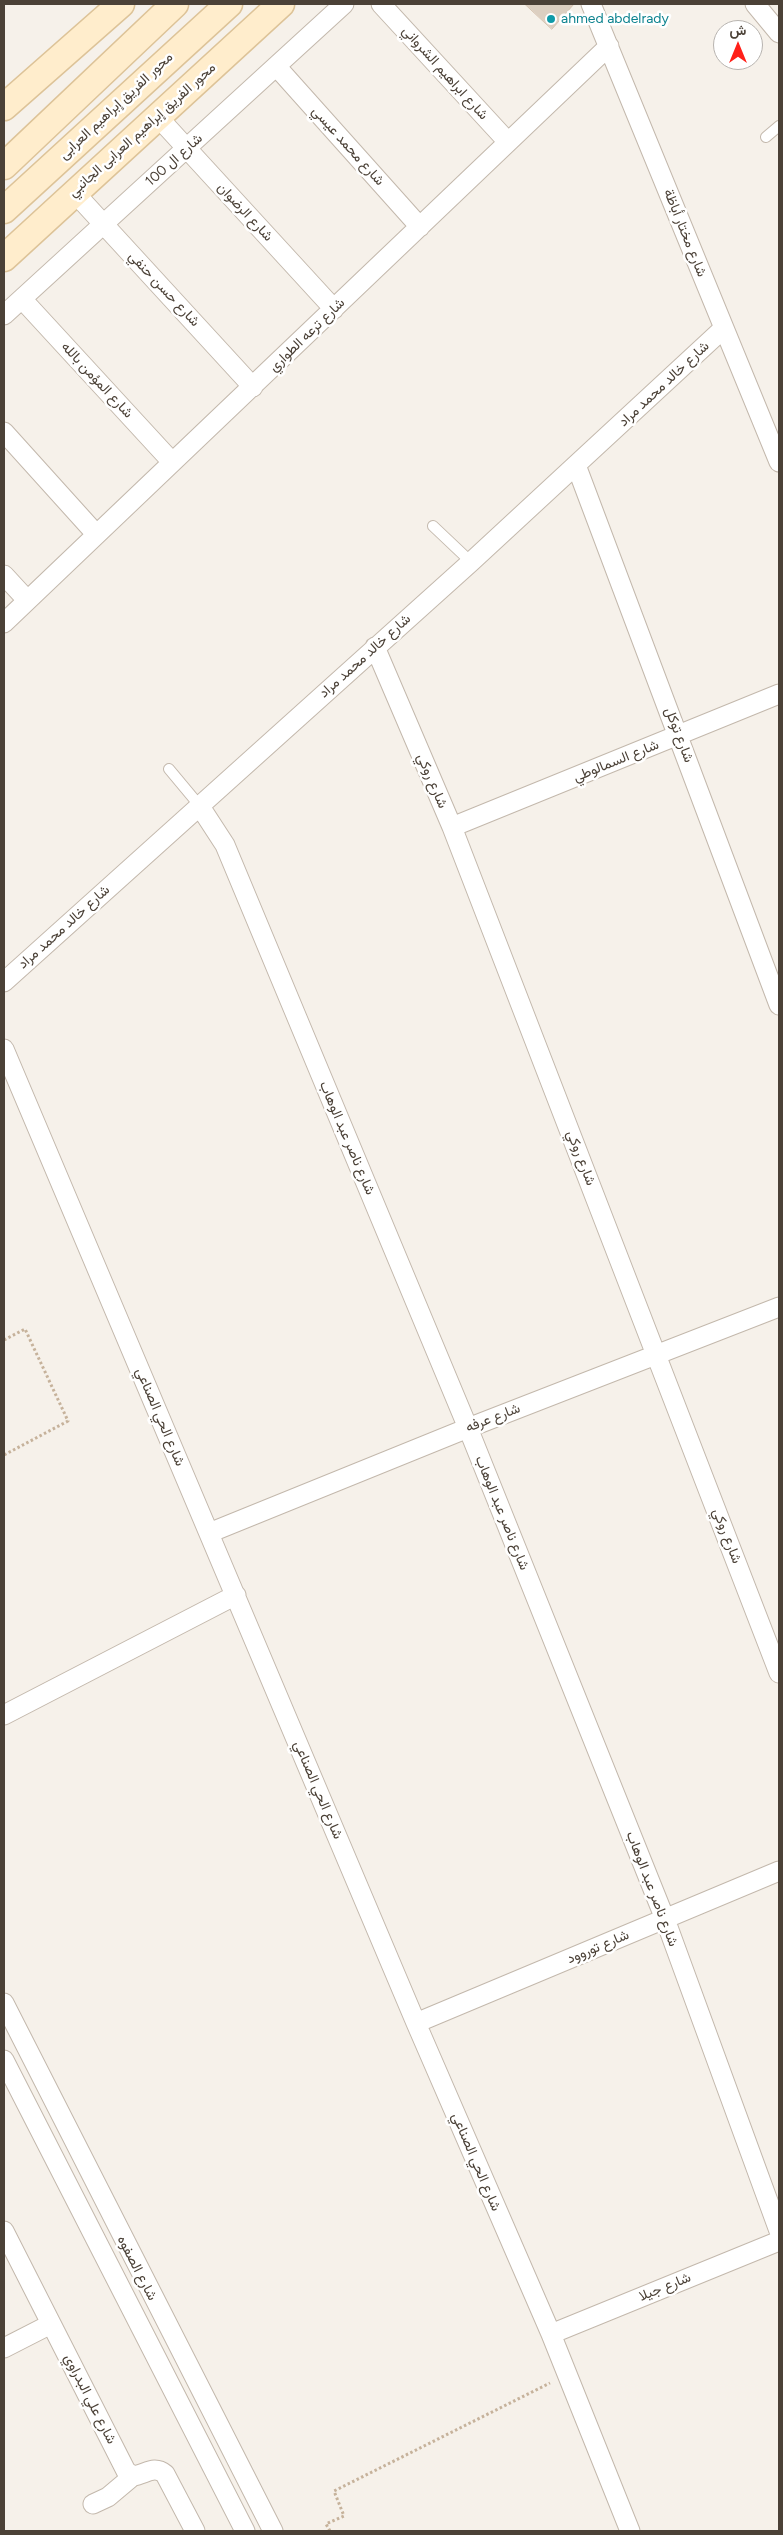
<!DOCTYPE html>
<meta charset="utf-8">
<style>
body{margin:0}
#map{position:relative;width:783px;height:2535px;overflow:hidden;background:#f6f1ea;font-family:Figtree,Vazirmatn,sans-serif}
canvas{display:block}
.frame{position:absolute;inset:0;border:5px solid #4b4137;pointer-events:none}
.north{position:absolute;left:713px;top:20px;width:50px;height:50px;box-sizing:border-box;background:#fff;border:1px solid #b7b3af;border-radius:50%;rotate:0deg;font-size:14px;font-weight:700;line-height:20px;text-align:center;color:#4b4137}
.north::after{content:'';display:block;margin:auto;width:18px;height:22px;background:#ff2019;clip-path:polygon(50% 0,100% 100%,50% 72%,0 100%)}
</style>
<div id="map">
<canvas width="783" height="2535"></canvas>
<div class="frame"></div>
<div class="north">ش</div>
</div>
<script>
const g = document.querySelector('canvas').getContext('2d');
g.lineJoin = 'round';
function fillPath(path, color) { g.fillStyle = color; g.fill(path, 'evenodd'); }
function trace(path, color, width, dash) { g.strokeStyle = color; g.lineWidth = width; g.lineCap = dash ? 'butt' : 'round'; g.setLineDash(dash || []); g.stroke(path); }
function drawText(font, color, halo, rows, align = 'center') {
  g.font = font + ' Figtree,Vazirmatn,sans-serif'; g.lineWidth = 5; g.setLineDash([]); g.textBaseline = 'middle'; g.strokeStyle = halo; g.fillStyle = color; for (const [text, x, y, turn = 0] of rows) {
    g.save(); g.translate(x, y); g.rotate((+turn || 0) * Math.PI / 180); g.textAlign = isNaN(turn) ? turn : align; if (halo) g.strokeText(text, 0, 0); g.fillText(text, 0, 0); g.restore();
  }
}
const building = new Path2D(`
 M 525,4 L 574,4 L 552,29 Z`);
const path = new Path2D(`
 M 4,1340 L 25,1329 L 68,1421 L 4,1455
 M 330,2531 L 326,2524 L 344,2516 L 334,2491 L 550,2383`);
const lane = new Path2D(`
 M 766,137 L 779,126
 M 433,526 L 471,562
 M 169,769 L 199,805`);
const street = new Path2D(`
 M 381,4 L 508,142
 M 591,4 L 779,462
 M 755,4 L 779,33
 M 276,66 L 420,227
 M 157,116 L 334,309
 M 74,192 L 253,387
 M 22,299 L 172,462
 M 4,315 L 344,4
 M 4,432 L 96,534
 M 576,465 L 779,1005
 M 4,575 L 27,600
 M 4,623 L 609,46
 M 375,647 L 452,827 L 779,1673
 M 199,805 L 225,845 L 468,1428 L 665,1919 L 779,2231
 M 452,827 L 779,694
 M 4,982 L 471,562 L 724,328
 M 4,1049 L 416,2023 L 551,2334 L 630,2531
 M 209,1533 L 468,1428 L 779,1307
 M 4,1715 L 236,1595
 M 4,2003 L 273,2531
 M 416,2023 L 779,1871
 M 4,2060 L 245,2531
 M 4,2231 L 126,2471 L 133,2476 C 146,2474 154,2465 165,2474 L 195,2531
 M 551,2334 L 779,2241
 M 4,2348 L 51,2324
 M 93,2504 L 108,2497 L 133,2476`);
const secondary = new Path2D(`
 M 4,107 L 121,4
 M 4,166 L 175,4
 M 4,210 L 229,4
 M 4,258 L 281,4`);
const markers = [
 [551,19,5,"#0f9aa8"]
];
const cultureNames = [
 ["ahmed abdelrady",561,19]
];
const streetNames = [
 ["شارع ابراهيم الشرواني",445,73,48],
 ["محور الفريق إبراهيم العرابى",116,106,-43],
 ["محور الفريق إبراهيم العرابى الجانبي",142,130,-42],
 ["شارع محمد عيسي",348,146,48],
 ["شارع ال 100",174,160,-42],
 ["شارع الرضوان",245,212,47],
 ["شارع مختار أباظة",685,233,68],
 ["شارع حسن حنفي",164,289,47],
 ["شارع ترعه الطواري",307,335,-44],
 ["شارع المؤمن بالله",97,380,47],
 ["شارع خالد محمد مراد",664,384,-43],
 ["شارع خالد محمد مراد",365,656,-42],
 ["شارع توكل",679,735,69],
 ["شارع السمالوطي",616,761,-22],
 ["شارع روكي",432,781,67],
 ["شارع خالد محمد مراد",64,927,-42],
 ["شارع ناصر عبد الوهاب",347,1138,67],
 ["شارع روكي",581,1158,69],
 ["شارع الحي الصناعي",160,1417,67],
 ["شارع عرفه",493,1418,-21],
 ["شارع ناصر عبد الوهاب",502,1513,68],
 ["شارع روكي",727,1536,69],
 ["شارع الحي الصناعي",318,1790,67],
 ["شارع ناصر عبد الوهاب",652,1889,69],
 ["شارع توروود",598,1947,-23],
 ["شارع الحي الصناعي",476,2162,67],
 ["شارع الصفوه",137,2268,63],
 ["شارع جيلا",665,2287,-22],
 ["شارع علي البدراوي",90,2399,63]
];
fillPath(building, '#dccfc1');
trace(building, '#d5c3b1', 1);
trace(lane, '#c3b8ac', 12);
trace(street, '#c3b8ac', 21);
trace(secondary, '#ddc398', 29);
trace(path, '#c6b29b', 3, [2.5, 2.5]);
trace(lane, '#fff', 10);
trace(street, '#fff', 19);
trace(secondary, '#ffedcc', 26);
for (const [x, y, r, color] of markers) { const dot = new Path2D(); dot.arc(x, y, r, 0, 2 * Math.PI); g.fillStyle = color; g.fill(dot); trace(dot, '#fff', 2); }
drawText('14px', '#0d838f', '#fff', cultureNames, 'left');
drawText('14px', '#4b4137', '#fff', streetNames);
</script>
